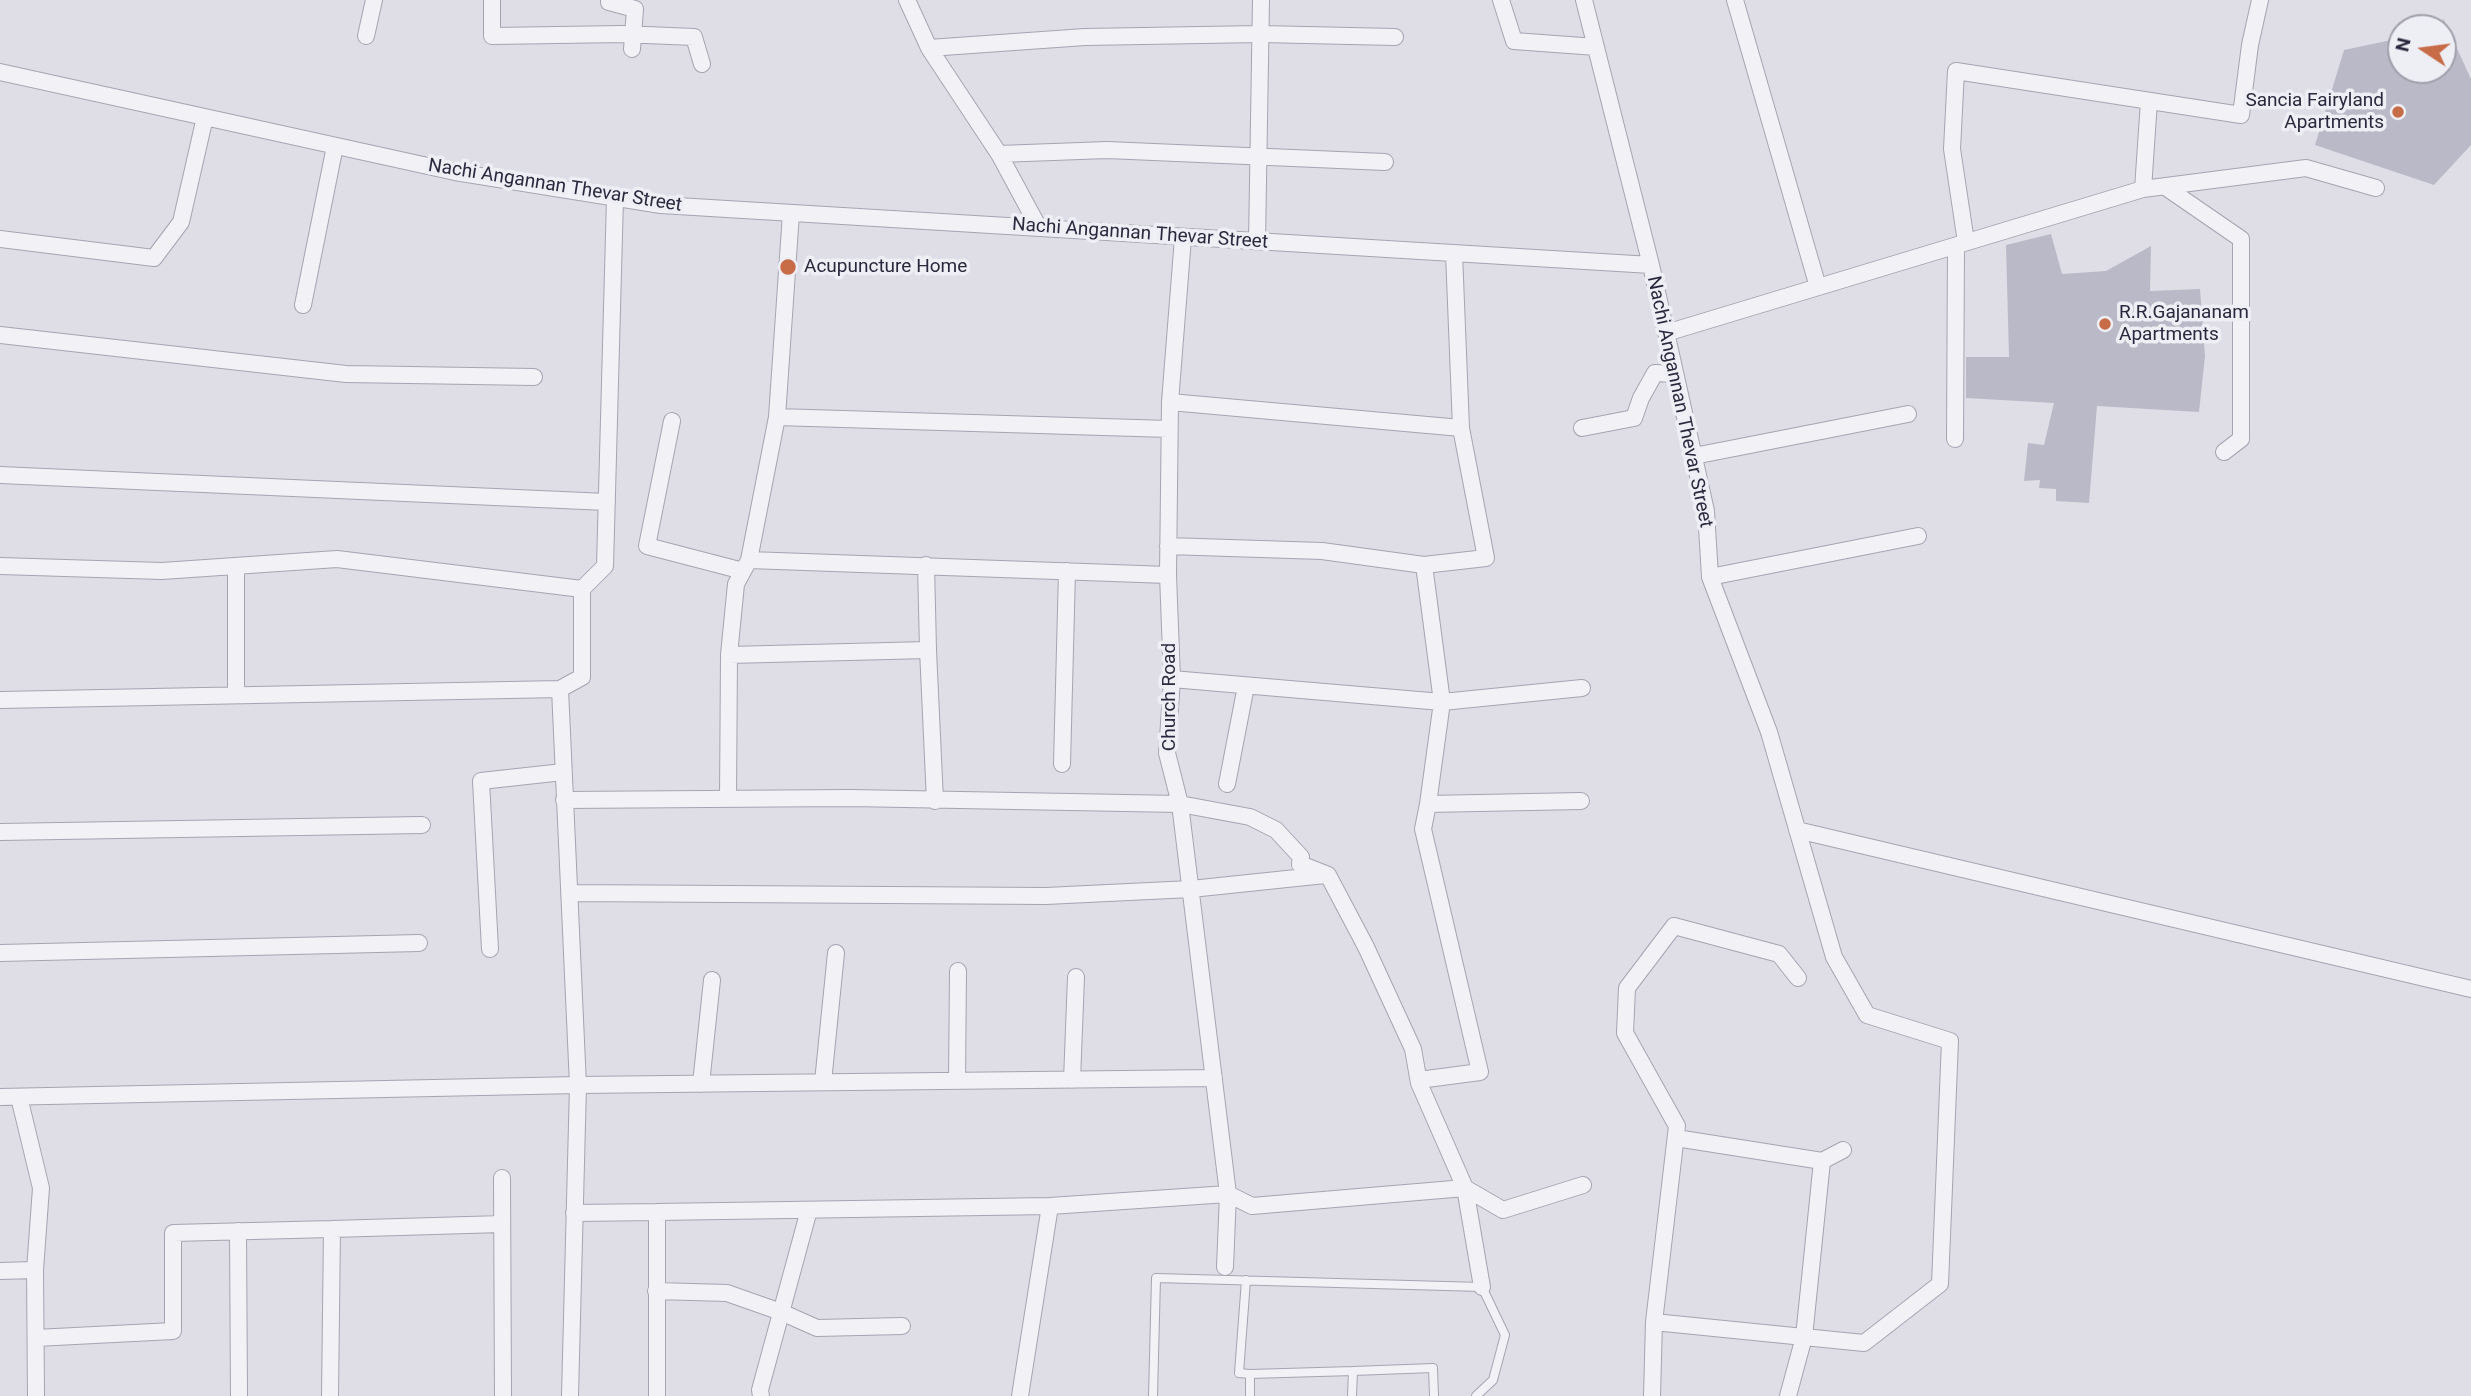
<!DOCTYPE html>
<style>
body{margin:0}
#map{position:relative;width:2471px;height:1396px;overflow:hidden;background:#dfdee7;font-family:Roboto,sans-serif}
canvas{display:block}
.north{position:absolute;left:2387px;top:14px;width:70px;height:70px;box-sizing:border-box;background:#eeeef5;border:2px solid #a09fab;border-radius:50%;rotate:283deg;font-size:19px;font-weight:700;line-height:28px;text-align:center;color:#2a283d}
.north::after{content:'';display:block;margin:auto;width:24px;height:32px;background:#c86c48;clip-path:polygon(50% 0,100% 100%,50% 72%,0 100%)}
</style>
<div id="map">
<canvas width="2471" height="1396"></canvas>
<div class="north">N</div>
</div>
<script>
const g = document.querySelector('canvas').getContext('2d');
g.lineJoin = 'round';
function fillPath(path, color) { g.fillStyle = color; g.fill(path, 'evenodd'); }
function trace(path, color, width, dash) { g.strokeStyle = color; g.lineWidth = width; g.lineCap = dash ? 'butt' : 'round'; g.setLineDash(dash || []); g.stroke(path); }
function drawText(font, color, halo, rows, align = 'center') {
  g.font = font + ' Roboto,sans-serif'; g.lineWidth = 7; g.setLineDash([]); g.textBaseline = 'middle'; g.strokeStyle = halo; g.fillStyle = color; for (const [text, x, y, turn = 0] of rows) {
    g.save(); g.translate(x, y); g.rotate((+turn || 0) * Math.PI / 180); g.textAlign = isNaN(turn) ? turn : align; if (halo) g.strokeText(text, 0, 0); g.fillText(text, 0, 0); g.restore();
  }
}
const building = new Path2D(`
 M 2443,18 L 2471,79 L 2471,145 L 2434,185 L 2315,145 L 2344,50 L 2401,38 L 2401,70 L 2443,70 Z
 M 2051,234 L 2062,274 L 2106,271 L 2151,246 L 2150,291 L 2200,289 L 2205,356 L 2199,412 L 2097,406 L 2089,503 L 2056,501 L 2056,489 L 2039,488 L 2040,480 L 2024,481 L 2028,443 L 2044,445 L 2054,403 L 1966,398 L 1966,357 L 2009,357 L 2006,245 Z`);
const service = new Path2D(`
 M 1246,1280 L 1239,1373 L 1250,1374
 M 1153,1396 L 1156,1278 L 1482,1287 L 1505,1335 L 1493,1380 L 1476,1396
 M 1250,1396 L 1250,1374 L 1353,1371
 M 1352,1396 L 1353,1371 L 1433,1368 L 1434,1396`);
const minor = new Path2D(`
 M 492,0 L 492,36 L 622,34 L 694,37 L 702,64
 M 609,0 L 609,2 L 635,9 L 632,49
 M 907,0 L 929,48 L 999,154 L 1039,228
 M 1501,0 L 1514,41 L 1596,47
 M 1584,0 L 1651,265
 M 1735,0 L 1818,287
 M 366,36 L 374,0
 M 929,48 L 1085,37 L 1260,34 L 1395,37
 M 0,72 L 455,172 L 661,205 L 1651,265 L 1706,511 L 1710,577 L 1769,732 L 1834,957 L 1867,1015 L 1950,1041 L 1940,1284 L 1864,1343 L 1654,1322 L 1677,1126 L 1625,1033 L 1627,988 L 1674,926 L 1779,954 L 1798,978
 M 999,154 L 1107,150 L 1385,162
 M 2164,186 L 2241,239 L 2241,439 L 2224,452
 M 2143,189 L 2149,101
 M 791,213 L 777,417 L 749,560 L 1168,575
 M 1183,238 L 1170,402 L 1168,575 L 1172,679 L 1167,753 L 1180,804 L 1228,1194 L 1225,1267
 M 0,239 L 154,258 L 181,222 L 205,117
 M 1257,242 L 1261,0
 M 1966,242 L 1952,149 L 1956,71 L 2241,115 L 2250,45 L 2260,0
 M 303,305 L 335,146
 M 1666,333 L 2143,189 L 2306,168 L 2376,188
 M 0,335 L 346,374 L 534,377
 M 1170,402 L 1461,428
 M 777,417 L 1169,429
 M 672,421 L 647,546 L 743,571
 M 1582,428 L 1634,418 L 1641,398 L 1655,373 L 1675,374
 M 1955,439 L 1956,246
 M 1694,456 L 1908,414
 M 0,475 L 607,502
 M 1168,546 L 1322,551 L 1424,565 L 1486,558 L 1461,428 L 1454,253
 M 749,560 L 736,584 L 729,655 L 928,650 L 935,801
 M 926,565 L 928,650
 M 1424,565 L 1442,702 L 1428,804 L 1581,801
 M 0,566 L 162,571 L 337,559 L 582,589
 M 1710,577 L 1918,536
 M 1172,679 L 1442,702 L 1582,688
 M 560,689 L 578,1085 L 570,1396
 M 236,695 L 236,566
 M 0,700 L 560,689 L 582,677 L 582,589 L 605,566 L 615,198
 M 1062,764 L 1067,571
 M 1227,784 L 1246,686
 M 728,799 L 729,655
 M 564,800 L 850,798 L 1180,804 L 1250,817 L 1276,830 L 1301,857 L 1300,864 L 1328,875 L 1366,947 L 1413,1049 L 1419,1083 L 1465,1188 L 1482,1287
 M 1797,830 L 2471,989
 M 0,832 L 422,825
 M 569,893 L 1046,896 L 1191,889 L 1325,875
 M 490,949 L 481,781 L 563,772
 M 0,953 L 419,943
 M 1072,1080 L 1076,977
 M 1419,1080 L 1480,1072 L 1423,829 L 1428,804
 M 957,1081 L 958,971
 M 823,1082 L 836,953
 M 701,1084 L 712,980
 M 0,1097 L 578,1085 L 1214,1078
 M 19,1097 L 41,1188 L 35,1270
 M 1676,1138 L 1822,1161 L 1843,1150
 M 502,1178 L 503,1396
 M 574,1213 L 657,1212
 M 332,1229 L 502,1224
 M 238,1231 L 239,1396
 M 0,1271 L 35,1270 L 36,1396
 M 656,1291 L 727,1293 L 781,1312 L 817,1328 L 902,1326
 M 36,1338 L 173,1331 L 173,1233 L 332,1229 L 330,1396
 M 657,1396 L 657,1212 L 1050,1206 L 1228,1194 L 1252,1206 L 1465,1188 L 1503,1210 L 1583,1185
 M 761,1396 L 760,1390 L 809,1210
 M 1020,1396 L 1050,1206
 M 1652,1396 L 1654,1322
 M 1788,1396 L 1804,1337 L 1822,1161`);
const markers = [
 [2398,112,7,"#c86c48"],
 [788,267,9,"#c86c48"],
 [2105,324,7,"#c86c48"]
];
const poiNames = [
 ["Sancia Fairyland",2384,101,"right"],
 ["Apartments",2384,123,"right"],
 ["Acupuncture Home",804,267],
 ["R.R.Gajananam",2119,313],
 ["Apartments",2119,335]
];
const streetNames = [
 ["Nachi Angannan Thevar Street",555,186,9],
 ["Nachi Angannan Thevar Street",1140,234,4],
 ["Nachi Angannan Thevar Street",1679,402,78],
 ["Church Road",1170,697,-90]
];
fillPath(building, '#bab9c7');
trace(service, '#a5a4b1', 10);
trace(minor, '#a5a4b1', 18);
trace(service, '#f1f1f6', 8);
trace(minor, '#f1f1f6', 16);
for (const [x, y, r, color] of markers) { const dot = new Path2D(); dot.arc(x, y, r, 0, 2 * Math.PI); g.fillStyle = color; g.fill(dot); trace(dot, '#eeeef5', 2.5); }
drawText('19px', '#2a283d', '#eeeef5', poiNames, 'left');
drawText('19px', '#2a283d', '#eeeef5', streetNames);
</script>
